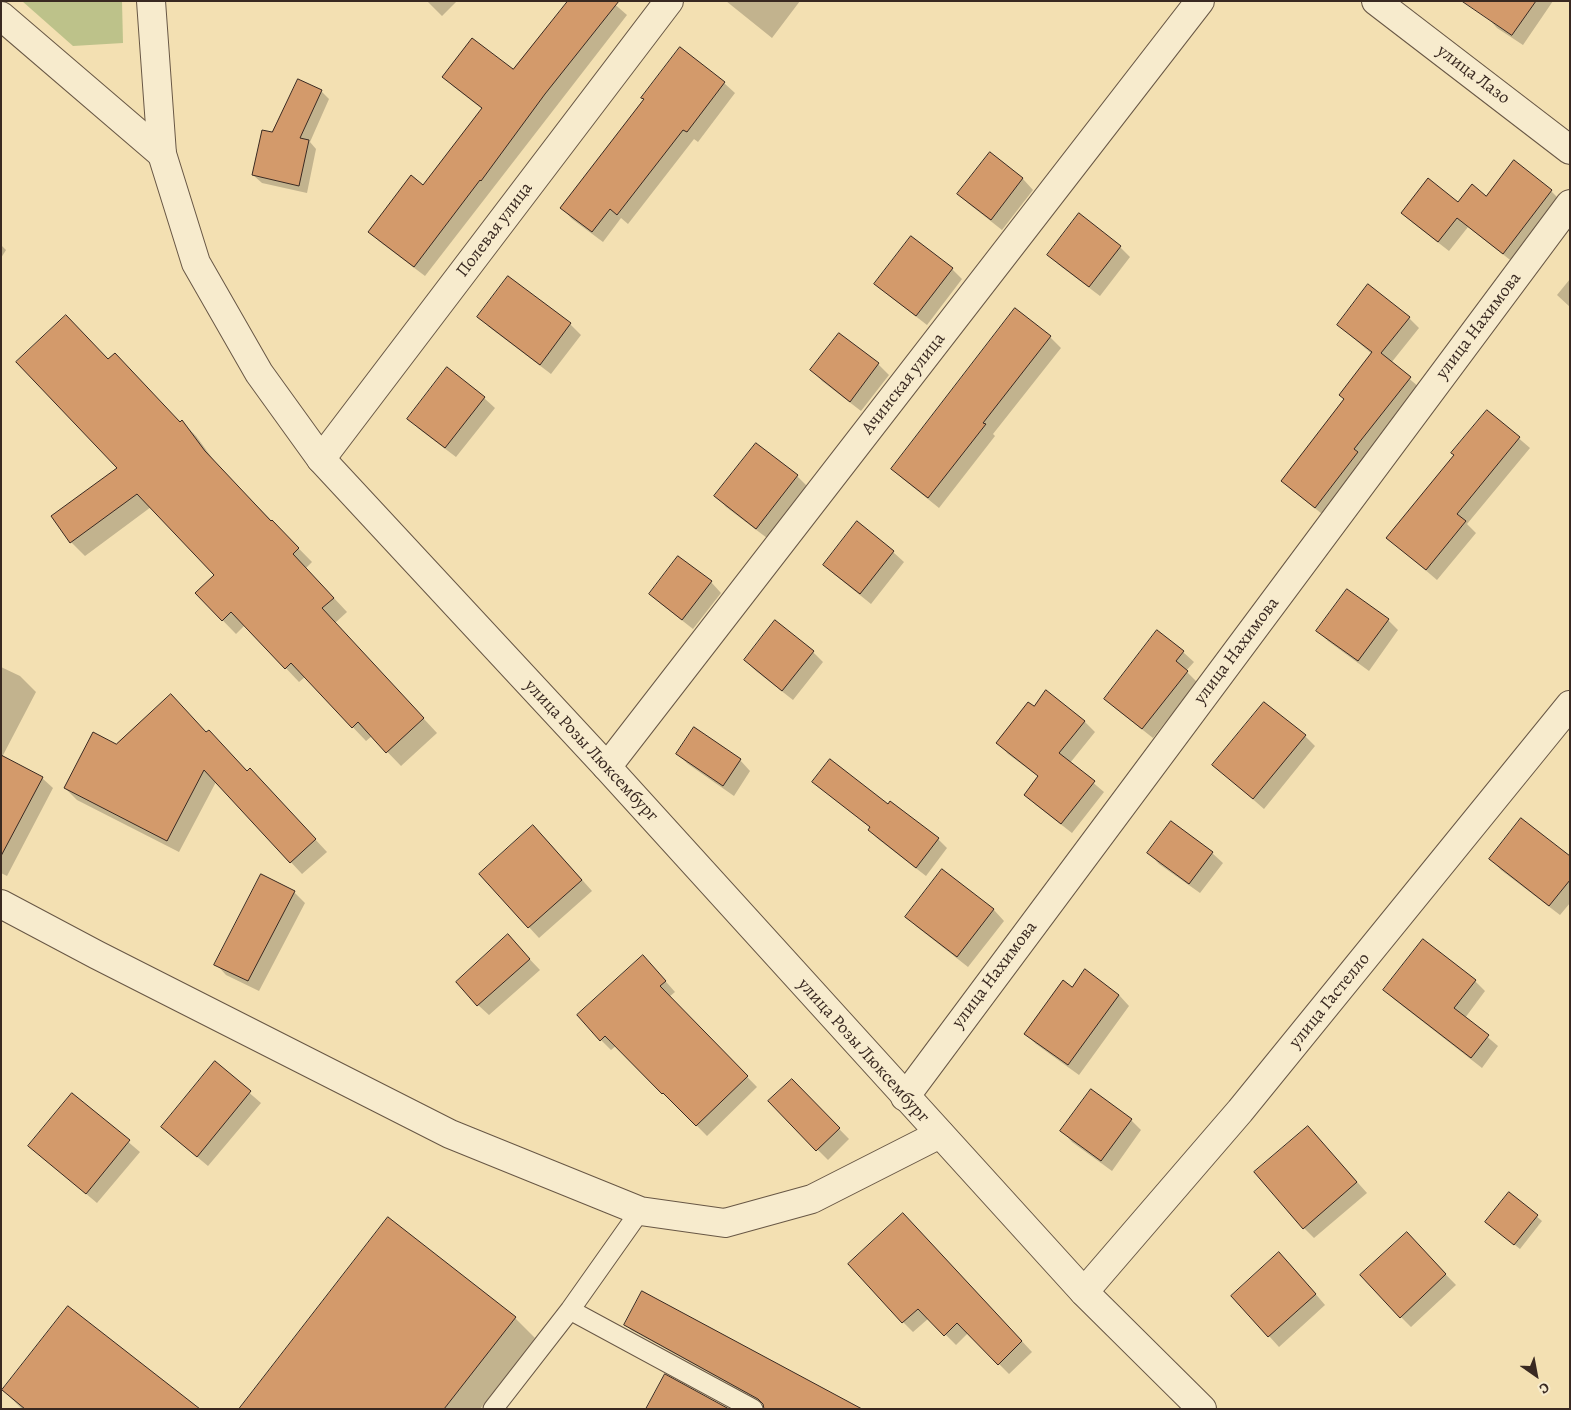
<!DOCTYPE html>
<meta charset="utf-8">
<style>
body{margin:0}
#map{position:relative;width:1571px;height:1410px;overflow:hidden;background:#f3e0b2;font-family:Alegreya,serif}
canvas{display:block}
.frame{position:absolute;inset:0;border:2px solid #392921;pointer-events:none}
.north{position:absolute;left:1511px;top:1350px;width:50px;height:50px;-webkit-text-stroke:4px #f7ebcd;paint-order:stroke;rotate:147deg;font-size:14px;font-weight:700;line-height:20px;text-align:center;color:#392921}
.north::after{content:'';display:block;margin:auto;width:18px;height:22px;background:#392921;clip-path:polygon(50% 0,100% 100%,50% 72%,0 100%)}
</style>
<div id="map">
<canvas width="1571" height="1410"></canvas>
<div class="frame"></div>
<div class="north">С</div>
</div>
<script>
const g = document.querySelector('canvas').getContext('2d');
g.lineJoin = 'round';
function fillPath(path, color) { g.fillStyle = color; g.fill(path, 'evenodd'); }
function trace(path, color, width, dash) { g.strokeStyle = color; g.lineWidth = width; g.lineCap = dash ? 'butt' : 'round'; g.setLineDash(dash || []); g.stroke(path); }
function drawText(font, color, halo, rows, align = 'center') {
  g.font = font + ' Alegreya,serif'; g.lineWidth = 4.5; g.setLineDash([]); g.textBaseline = 'middle'; g.strokeStyle = halo; g.fillStyle = color; for (const [text, x, y, turn = 0] of rows) {
    g.save(); g.translate(x, y); g.rotate((+turn || 0) * Math.PI / 180); g.textAlign = isNaN(turn) ? turn : align; if (halo) g.strokeText(text, 0, 0); g.fillText(text, 0, 0); g.restore();
  }
}
const green = new Path2D(`
 M 22,1 L 122,1 L 123,43 L 73,46 Z`);
const shadow = new Path2D(`
 M 427,1 L 457,1 L 442,16 Z
 M 611,1 L 627,15 L 425,276 L 380,242 L 370,232 L 424,186 L 482,109 L 454,87 L 443,77 L 514,71 Z
 M 726,1 L 800,1 L 772,38 Z
 M 1498,1 L 1553,1 L 1523,45 L 1497,28 L 1487,17 Z
 M 680,49 L 724,83 L 735,93 L 698,142 L 694,139 L 628,224 L 621,218 L 603,242 L 572,219 L 562,208 L 645,99 Z
 M 321,91 L 329,99 L 310,142 L 316,149 L 307,193 L 262,183 L 253,175 L 273,133 Z
 M 990,154 L 1023,179 L 1033,190 L 1002,230 L 969,204 L 958,194 Z
 M 1514,162 L 1551,191 L 1562,202 L 1514,263 L 1468,227 L 1449,251 L 1413,223 L 1402,213 L 1486,198 Z
 M 1,245 L 6,250 L 1,258 Z
 M 1120,247 L 1130,257 L 1100,296 L 1059,265 L 1049,255 Z
 M 952,269 L 962,279 L 927,325 L 887,294 L 876,284 Z
 M 508,277 L 570,324 L 581,335 L 551,374 L 489,327 L 479,316 Z
 M 1570,279 L 1570,307 L 1557,295 Z
 M 1016,310 L 1050,337 L 1061,348 L 993,434 L 995,436 L 939,508 L 903,479 L 892,469 Z
 M 1409,318 L 1419,328 L 1391,363 L 1420,388 L 1326,517 L 1293,491 L 1283,481 L 1345,400 L 1372,354 L 1338,325 Z
 M 839,334 L 878,364 L 889,375 L 861,411 L 822,381 L 812,370 Z
 M 108,361 L 180,423 L 182,422 L 196,436 L 218,466 L 312,562 L 306,568 L 347,612 L 335,623 L 437,733 L 401,766 L 372,736 L 366,741 L 305,677 L 299,682 L 245,625 L 236,634 L 196,593 L 215,575 L 151,507 L 85,556 L 71,542 L 119,468 Z
 M 484,398 L 495,408 L 456,457 L 419,429 L 409,418 Z
 M 1487,411 L 1530,448 L 1467,524 L 1476,533 L 1437,580 L 1388,538 L 1455,456 Z
 M 797,476 L 807,486 L 767,538 L 726,507 L 716,496 Z
 M 893,552 L 904,562 L 871,604 L 835,575 L 824,565 Z
 M 711,582 L 721,593 L 693,629 L 661,604 L 650,594 Z
 M 1388,620 L 1398,630 L 1369,671 L 1328,641 L 1318,631 Z
 M 813,652 L 823,662 L 793,700 L 756,671 L 745,660 Z
 M 1183,652 L 1194,662 L 1186,671 L 1197,682 L 1153,738 L 1116,709 L 1105,698 Z
 M 1,667 L 20,676 L 36,692 L 1,759 Z
 M 1046,692 L 1085,722 L 1095,732 L 1070,763 L 1104,792 L 1072,833 L 1036,805 L 1025,794 L 1039,777 L 1008,754 L 998,743 L 1034,708 Z
 M 694,729 L 740,760 L 750,771 L 734,796 L 688,764 L 677,754 Z
 M 206,733 L 248,772 L 262,782 L 327,852 L 302,874 L 216,782 L 179,852 L 77,800 L 65,788 L 116,745 Z
 M 1305,736 L 1315,746 L 1264,809 L 1214,765 Z
 M 42,778 L 53,788 L 7,876 L 1,873 L 1,786 Z
 M 814,782 L 888,805 L 938,839 L 947,848 L 926,876 L 878,839 L 869,830 L 871,828 L 823,790 Z
 M 1171,823 L 1212,853 L 1223,863 L 1200,893 L 1159,864 L 1149,853 Z
 M 544,837 L 592,891 L 539,938 L 480,874 Z
 M 1491,859 L 1570,859 L 1570,903 L 1560,915 L 1501,870 Z
 M 943,870 L 994,910 L 1004,921 L 968,967 L 917,927 L 907,917 Z
 M 262,875 L 294,892 L 305,903 L 259,991 L 226,975 L 216,964 Z
 M 518,947 L 540,970 L 489,1015 L 478,1005 Z
 M 653,967 L 675,992 L 669,997 L 757,1087 L 707,1136 L 617,1045 L 611,1050 L 601,1040 Z
 M 1475,981 L 1485,991 L 1465,1018 L 1498,1046 L 1482,1068 L 1395,1000 L 1385,990 Z
 M 1072,989 L 1119,995 L 1129,1006 L 1079,1075 L 1036,1044 L 1026,1034 Z
 M 215,1063 L 261,1103 L 208,1166 L 173,1137 Z
 M 792,1081 L 849,1139 L 828,1160 L 770,1102 Z
 M 72,1094 L 140,1152 L 97,1203 L 41,1156 Z
 M 1131,1120 L 1141,1130 L 1112,1171 L 1072,1142 L 1062,1131 Z
 M 1308,1127 L 1367,1193 L 1314,1238 L 1304,1228 Z
 M 1510,1194 L 1542,1221 L 1520,1249 L 1492,1227 Z
 M 914,1225 L 1032,1352 L 1009,1374 L 968,1333 L 956,1345 L 929,1318 L 913,1332 L 903,1322 Z
 M 1417,1245 L 1456,1285 L 1411,1327 L 1401,1317 Z
 M 1290,1264 L 1325,1305 L 1279,1347 L 1269,1336 Z
 M 515,1318 L 535,1338 L 480,1409 L 240,1409 Z
 M 626,1325 L 859,1409 L 764,1403 L 631,1330 Z
 M 3,1390 L 198,1409 L 22,1409 Z`);
const building = new Path2D(`
 M 568,1 L 619,1 L 545,94 L 481,181 L 480,180 L 414,267 L 368,232 L 411,175 L 423,185 L 482,108 L 442,77 L 472,38 L 513,69 Z
 M 1462,1 L 1536,1 L 1512,35 Z
 M 680,47 L 725,82 L 687,132 L 683,130 L 617,215 L 610,209 L 592,232 L 560,208 L 644,99 L 641,98 Z
 M 298,79 L 322,90 L 300,138 L 309,140 L 299,186 L 252,175 L 262,130 L 272,132 Z
 M 990,152 L 1023,178 L 991,220 L 957,194 Z
 M 1514,160 L 1552,190 L 1503,254 L 1457,218 L 1438,242 L 1401,213 L 1428,178 L 1458,202 L 1472,184 L 1486,196 Z
 M 1079,213 L 1121,246 L 1089,287 L 1047,255 Z
 M 911,236 L 953,268 L 916,316 L 874,284 Z
 M 508,276 L 571,323 L 540,365 L 477,317 Z
 M 1368,284 L 1410,317 L 1381,353 L 1411,377 L 1354,449 L 1358,452 L 1315,508 L 1281,481 L 1344,399 L 1339,395 L 1372,352 L 1337,325 Z
 M 1015,308 L 1051,336 L 983,423 L 986,424 L 928,498 L 891,469 Z
 M 66,315 L 108,359 L 115,353 L 180,422 L 182,420 L 205,451 L 271,521 L 272,520 L 299,548 L 293,554 L 334,598 L 322,608 L 424,718 L 386,753 L 358,722 L 352,728 L 291,663 L 285,669 L 231,612 L 222,621 L 195,593 L 214,575 L 137,494 L 70,543 L 51,516 L 117,468 L 16,362 Z
 M 839,333 L 879,363 L 850,402 L 810,370 Z
 M 447,367 L 485,397 L 445,448 L 407,419 Z
 M 1487,410 L 1520,437 L 1457,514 L 1466,521 L 1426,570 L 1386,538 L 1454,455 L 1451,453 Z
 M 756,443 L 798,475 L 756,529 L 714,496 Z
 M 857,521 L 894,551 L 860,594 L 823,565 Z
 M 678,556 L 712,581 L 682,620 L 649,594 Z
 M 1347,589 L 1389,619 L 1358,661 L 1316,631 Z
 M 775,620 L 814,651 L 782,691 L 744,660 Z
 M 1157,630 L 1184,651 L 1176,661 L 1188,671 L 1142,729 L 1104,699 Z
 M 1046,690 L 1085,721 L 1059,753 L 1095,781 L 1061,824 L 1024,795 L 1038,776 L 996,743 L 1028,702 L 1034,706 Z
 M 171,694 L 206,732 L 209,730 L 247,771 L 250,768 L 316,839 L 290,863 L 204,770 L 167,841 L 64,788 L 93,732 L 116,744 Z
 M 1264,702 L 1306,735 L 1253,799 L 1212,765 Z
 M 694,727 L 741,759 L 723,786 L 676,754 Z
 M 1,755 L 43,777 L 1,856 Z
 M 830,759 L 888,804 L 890,801 L 939,838 L 916,868 L 868,830 L 870,827 L 812,782 Z
 M 1521,818 L 1570,856 L 1570,880 L 1549,906 L 1489,859 Z
 M 1171,821 L 1213,852 L 1189,884 L 1147,853 Z
 M 533,825 L 582,880 L 528,928 L 479,874 Z
 M 942,869 L 994,909 L 957,957 L 905,917 Z
 M 261,874 L 295,891 L 248,981 L 214,965 Z
 M 508,934 L 530,959 L 477,1006 L 456,982 Z
 M 1423,939 L 1476,980 L 1454,1008 L 1489,1035 L 1471,1058 L 1383,990 Z
 M 643,955 L 666,981 L 660,986 L 748,1076 L 696,1126 L 663,1093 L 662,1094 L 605,1036 L 600,1041 L 577,1015 Z
 M 1085,969 L 1119,995 L 1068,1065 L 1024,1034 L 1063,980 L 1072,987 Z
 M 215,1061 L 251,1091 L 197,1157 L 161,1127 Z
 M 792,1079 L 840,1128 L 816,1151 L 768,1101 Z
 M 1091,1089 L 1132,1119 L 1101,1161 L 1060,1131 Z
 M 72,1093 L 130,1140 L 86,1194 L 28,1146 Z
 M 1308,1126 L 1357,1182 L 1303,1229 L 1254,1172 Z
 M 1509,1192 L 1538,1215 L 1514,1245 L 1485,1222 Z
 M 903,1213 L 1022,1341 L 998,1365 L 957,1323 L 944,1336 L 918,1309 L 902,1323 L 848,1264 Z
 M 388,1217 L 516,1317 L 444,1409 L 239,1409 Z
 M 1407,1232 L 1446,1274 L 1400,1318 L 1360,1275 Z
 M 1279,1252 L 1316,1294 L 1268,1337 L 1231,1296 Z
 M 642,1291 L 862,1409 L 764,1409 L 763,1404 L 758,1399 L 624,1325 Z
 M 68,1306 L 200,1409 L 25,1409 L 2,1390 Z
 M 665,1374 L 729,1409 L 646,1409 Z`);
const service = new Path2D(`
 M 570,1310 L 753,1409
 M 493,1409 L 570,1310 L 640,1211`);
const minor = new Path2D(`
 M 1376,1 L 1570,150
 M 1,16 L 162,154
 M 321,459 L 669,1
 M 607,767 L 1200,1
 M 1,904 L 97,955 L 450,1134 L 640,1211 L 725,1223 L 812,1199 L 940,1134
 M 905,1097 L 1570,204
 M 1084,1292 L 1240,1111 L 1570,705`);
const tertiary = new Path2D(`
 M 151,1 L 162,154 L 196,263 L 259,373 L 321,459 L 607,767 L 1084,1292 L 1202,1409`);
const streetNames = [
 ["улица Лазо",1473,75,37],
 ["Полевая улица",495,230,-53],
 ["улица Нахимова",1479,326,-53],
 ["Ачинская улица",904,384,-52],
 ["улица Нахимова",1237,651,-53],
 ["улица Розы Люксембург",591,751,47],
 ["улица Нахимова",995,975,-53],
 ["улица Гастелло",1330,1001,-51],
 ["улица Розы Люксембург",863,1051,48]
];
fillPath(green, '#bdc28a');
fillPath(shadow, '#0003');
fillPath(building, '#d39a6b');
trace(building, '#392921', 1);
trace(service, '#685745', 21);
trace(minor, '#685745', 30);
trace(tertiary, '#685745', 30);
trace(service, '#f7ebcd', 19);
trace(minor, '#f7ebcd', 28);
trace(tertiary, '#f7ebcd', 28);
drawText('18px', '#392921', '#f7ebcd', streetNames);
</script>
